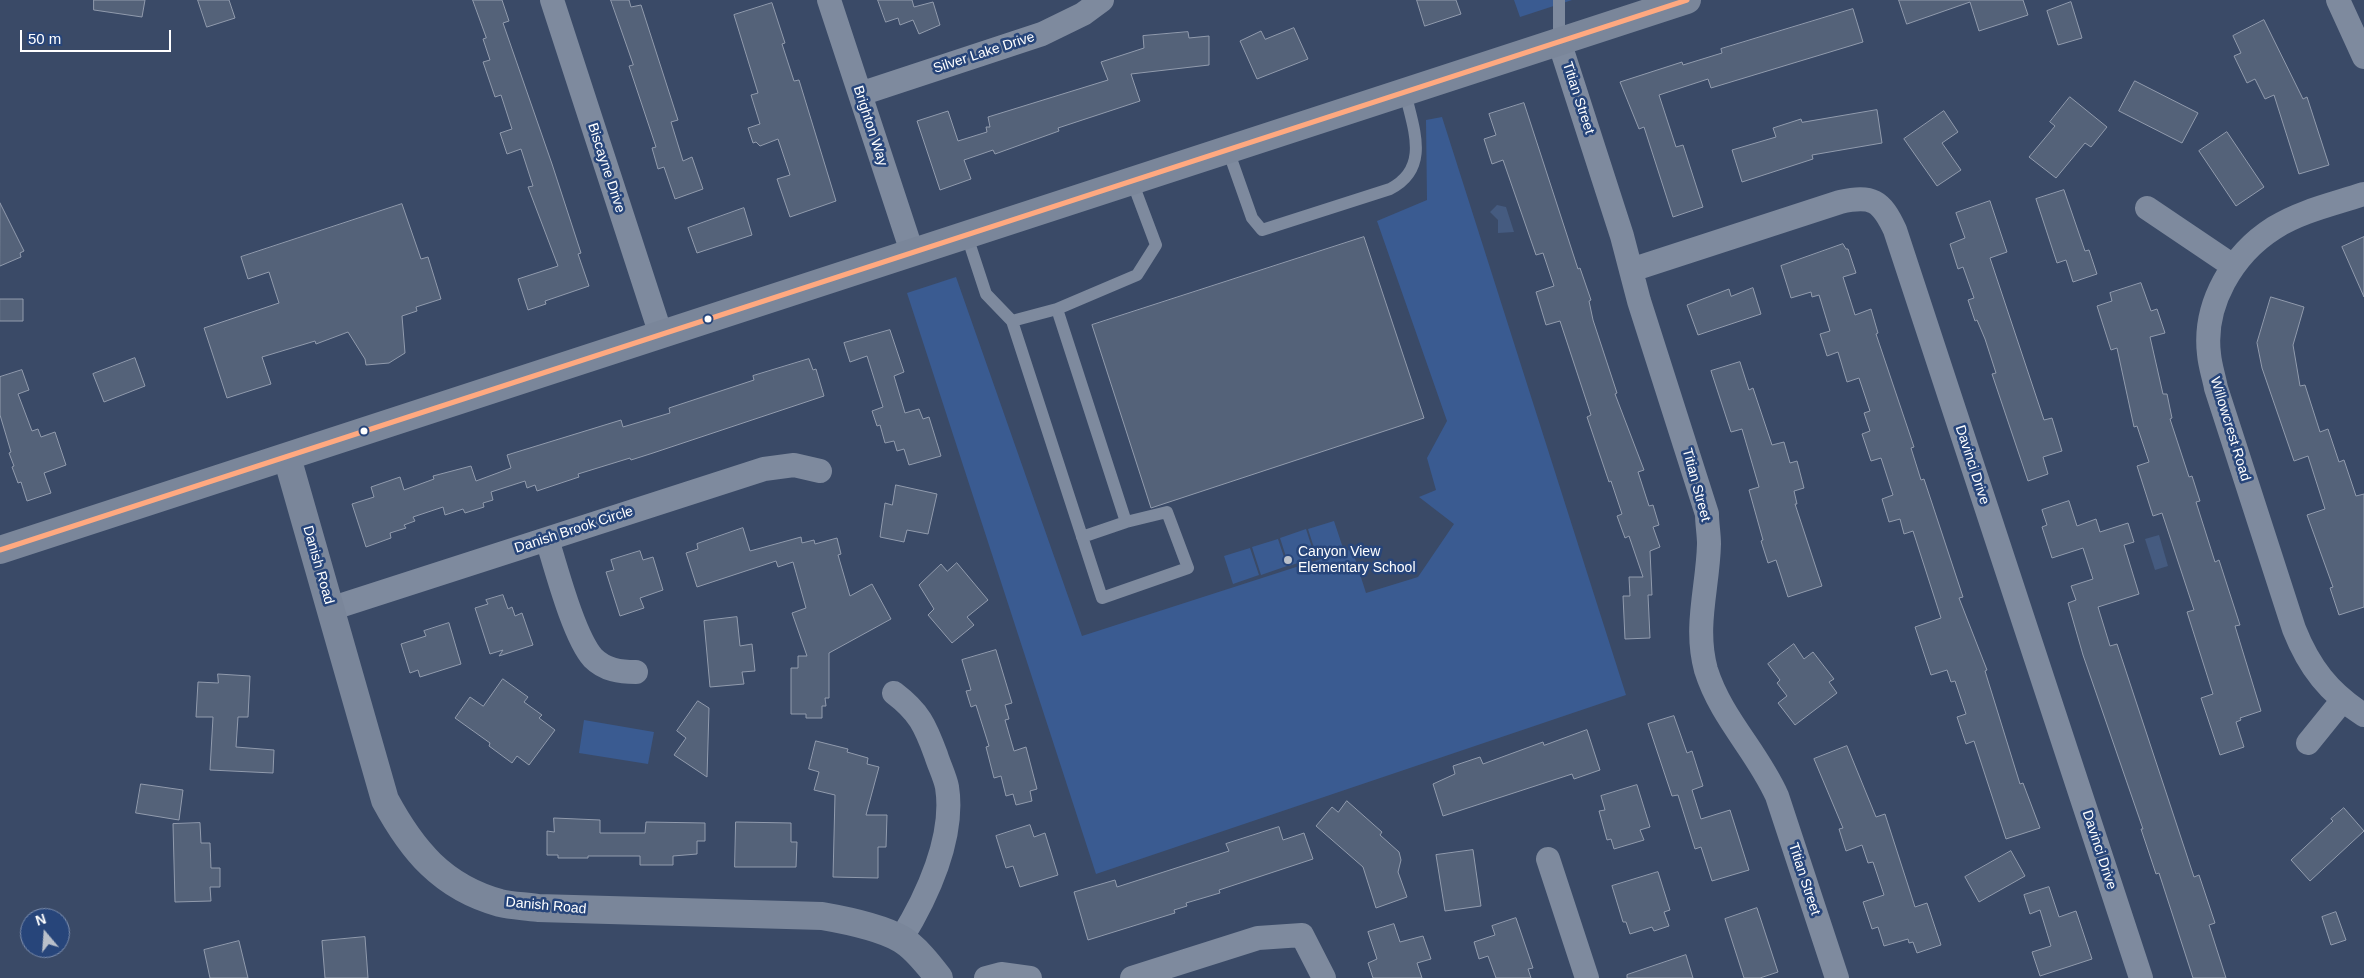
<!DOCTYPE html>
<style>
body{margin:0}
#map{position:relative;width:2364px;height:978px;overflow:hidden;background:#3a4a67;font-family:Helvetica,sans-serif}
canvas{display:block}
.north{position:absolute;left:20px;top:908px;width:50px;height:50px;box-sizing:border-box;background:#27457a;border:1px solid #7d8faf;border-radius:50%;rotate:342deg;font-size:14px;font-weight:700;line-height:20px;text-align:center;color:#fff}
.north::after{content:'';display:block;margin:auto;width:18px;height:22px;background:#bac0ca;clip-path:polygon(50% 0,100% 100%,50% 72%,0 100%)}
.scale{position:absolute;left:20px;top:30px;width:151px;height:22px;box-sizing:border-box;border:2px solid #fff;border-top:0;padding-left:6px;font-size:15px;line-height:18px;white-space:nowrap;color:#fff;-webkit-text-stroke:4px #27457a;paint-order:stroke}
</style>
<div id="map">
<canvas width="2364" height="978"></canvas>
<div class="north">N</div>
<div class="scale">50 m</div>
</div>
<script>
const g = document.querySelector('canvas').getContext('2d');
g.lineJoin = 'round';
function fillPath(path, color) { g.fillStyle = color; g.fill(path, 'evenodd'); }
function trace(path, color, width, dash) { g.strokeStyle = color; g.lineWidth = width; g.lineCap = dash ? 'butt' : 'round'; g.setLineDash(dash || []); g.stroke(path); }
function drawText(font, color, halo, rows, align = 'center') {
  g.font = font + ' Helvetica,sans-serif'; g.lineWidth = 5; g.setLineDash([]); g.textBaseline = 'middle'; g.strokeStyle = halo; g.fillStyle = color; for (const [text, x, y, turn = 0] of rows) {
    g.save(); g.translate(x, y); g.rotate((+turn || 0) * Math.PI / 180); g.textAlign = isNaN(turn) ? turn : align; if (halo) g.strokeText(text, 0, 0); g.fillText(text, 0, 0); g.restore();
  }
}
const green = new Path2D(`
 M 1514,0 L 1572,0 L 1520,17 Z
 M 1442,117 L 1626,695 L 1096,874 L 907,293 L 956,277 L 1082,636 L 1352,549 L 1366,593 L 1418,577 L 1454,524 L 1419,497 L 1436,490 L 1427,458 L 1447,421 L 1377,221 L 1427,200 L 1426,120 Z
 M 1334,521 L 1343,548 L 1317,557 L 1308,529 Z
 M 1306,529 L 1315,557 L 1289,566 L 1280,538 Z
 M 1278,539 L 1287,566 L 1261,575 L 1252,547 Z
 M 1250,548 L 1259,575 L 1233,584 L 1224,556 Z
 M 584,720 L 654,732 L 648,764 L 579,753 Z`);
const water = new Path2D(`
 M 1497,205 L 1506,207 L 1514,232 L 1498,233 L 1498,220 L 1490,212 Z
 M 2159,535 L 2168,566 L 2155,570 L 2145,539 Z`);
const building = new Path2D(`
 M 94,0 L 145,0 L 142,17 L 94,10 Z
 M 198,0 L 229,0 L 235,18 L 207,27 Z
 M 473,0 L 502,0 L 509,21 L 503,23 L 552,164 L 581,253 L 578,254 L 589,286 L 545,301 L 546,304 L 528,310 L 518,279 L 558,266 L 528,187 L 533,186 L 521,149 L 507,154 L 500,133 L 512,129 L 501,95 L 495,97 L 483,62 L 490,60 L 483,39 L 486,38 Z
 M 611,0 L 629,0 L 631,7 L 641,5 L 678,120 L 671,122 L 683,161 L 692,157 L 703,189 L 675,199 L 664,167 L 658,169 L 652,148 L 656,147 L 629,66 L 633,65 Z
 M 878,0 L 912,0 L 914,7 L 933,2 L 940,25 L 919,34 L 913,20 L 900,25 L 898,18 L 886,22 Z
 M 1417,0 L 1456,0 L 1461,14 L 1425,26 Z
 M 1899,0 L 2023,0 L 2028,15 L 1979,31 L 1970,2 L 1907,24 Z
 M 2071,2 L 2082,38 L 2058,45 L 2047,11 Z
 M 772,3 L 785,43 L 782,44 L 794,81 L 799,80 L 836,201 L 790,217 L 777,179 L 790,175 L 778,139 L 760,146 L 756,142 L 753,143 L 748,128 L 760,124 L 751,95 L 758,93 L 734,15 Z
 M 1853,9 L 1863,42 L 1711,88 L 1708,79 L 1659,95 L 1676,147 L 1683,145 L 1703,207 L 1673,217 L 1644,127 L 1639,129 L 1620,82 L 1682,62 L 1683,65 L 1722,53 L 1721,49 Z
 M 2264,20 L 2303,99 L 2307,97 L 2329,165 L 2299,174 L 2274,95 L 2265,99 L 2255,79 L 2247,83 L 2234,56 L 2241,53 L 2233,36 Z
 M 1294,28 L 1308,59 L 1257,79 L 1240,41 L 1261,31 L 1265,39 Z
 M 1188,32 L 1189,38 L 1209,36 L 1209,65 L 1131,74 L 1140,101 L 1058,128 L 1059,131 L 995,154 L 993,150 L 964,160 L 971,179 L 940,190 L 917,121 L 948,111 L 958,141 L 987,132 L 986,127 L 990,127 L 988,117 L 1108,80 L 1101,62 L 1144,48 L 1143,36 Z
 M 2135,81 L 2198,113 L 2182,143 L 2119,111 Z
 M 2070,97 L 2107,127 L 2091,147 L 2085,143 L 2056,178 L 2029,157 L 2055,126 L 2050,122 Z
 M 1524,103 L 1578,269 L 1580,268 L 1591,300 L 1589,301 L 1593,320 L 1617,393 L 1615,394 L 1644,470 L 1638,472 L 1649,506 L 1653,505 L 1659,525 L 1653,527 L 1660,547 L 1650,551 L 1652,595 L 1648,595 L 1650,638 L 1625,639 L 1623,596 L 1630,596 L 1629,577 L 1643,577 L 1629,536 L 1625,538 L 1617,516 L 1622,514 L 1611,481 L 1609,482 L 1587,417 L 1591,415 L 1560,321 L 1546,325 L 1536,292 L 1554,286 L 1543,253 L 1536,255 L 1503,160 L 1492,164 L 1484,139 L 1496,135 L 1489,114 Z
 M 1877,110 L 1882,143 L 1812,155 L 1813,159 L 1742,182 L 1732,150 L 1776,137 L 1773,128 L 1801,119 L 1802,122 Z
 M 1944,111 L 1958,132 L 1942,143 L 1961,170 L 1937,186 L 1904,139 Z
 M 2227,132 L 2264,187 L 2236,206 L 2199,151 Z
 M 2064,190 L 2085,251 L 2089,250 L 2097,274 L 2073,282 L 2066,260 L 2057,263 L 2036,199 Z
 M 1990,201 L 2007,252 L 1990,258 L 2044,420 L 2052,418 L 2062,451 L 2043,457 L 2048,474 L 2028,481 L 1992,374 L 1996,373 L 1985,339 L 1977,320 L 1975,321 L 1968,300 L 1974,298 L 1963,267 L 1958,269 L 1950,244 L 1965,238 L 1956,213 Z
 M 0,203 L 24,251 L 20,253 L 21,257 L 0,266 Z
 M 402,204 L 421,259 L 428,257 L 441,299 L 416,307 L 417,311 L 402,316 L 405,353 L 389,363 L 366,365 L 365,359 L 348,332 L 316,344 L 315,341 L 262,357 L 271,384 L 227,398 L 204,328 L 279,303 L 269,272 L 248,279 L 241,257 Z
 M 744,208 L 752,235 L 697,253 L 688,228 Z
 M 1364,237 L 1424,418 L 1151,508 L 1092,325 Z
 M 2364,237 L 2364,297 L 2342,247 Z
 M 1843,244 L 1846,249 L 1848,249 L 1856,273 L 1843,277 L 1855,315 L 1871,309 L 1878,333 L 1876,334 L 1914,447 L 1911,448 L 1921,480 L 1924,479 L 1963,597 L 1959,598 L 1987,670 L 1985,671 L 2020,784 L 2023,783 L 2040,828 L 2006,839 L 1974,741 L 1966,744 L 1957,717 L 1966,714 L 1955,681 L 1951,682 L 1947,670 L 1931,675 L 1915,627 L 1941,618 L 1913,531 L 1904,534 L 1900,519 L 1889,522 L 1882,499 L 1893,495 L 1881,458 L 1871,461 L 1862,434 L 1870,431 L 1864,413 L 1870,411 L 1859,378 L 1847,382 L 1838,352 L 1827,356 L 1820,334 L 1830,331 L 1819,295 L 1812,297 L 1811,292 L 1791,298 L 1781,266 Z
 M 2141,283 L 2151,311 L 2157,309 L 2165,333 L 2150,337 L 2163,394 L 2167,394 L 2172,418 L 2170,419 L 2189,477 L 2192,476 L 2200,501 L 2196,502 L 2215,562 L 2219,560 L 2240,625 L 2235,626 L 2261,711 L 2240,718 L 2241,720 L 2236,722 L 2244,747 L 2220,755 L 2201,698 L 2213,694 L 2187,612 L 2194,610 L 2162,513 L 2153,516 L 2137,466 L 2149,462 L 2137,426 L 2134,427 L 2117,348 L 2111,350 L 2097,306 L 2112,301 L 2110,293 Z
 M 1753,288 L 1761,314 L 1698,335 L 1687,305 L 1729,289 L 1731,296 Z
 M 2271,297 L 2304,307 L 2293,345 L 2300,386 L 2305,385 L 2320,432 L 2328,429 L 2339,462 L 2344,460 L 2356,496 L 2364,494 L 2364,607 L 2339,615 L 2330,588 L 2333,587 L 2307,515 L 2325,509 L 2308,456 L 2294,461 L 2262,368 L 2257,343 Z
 M 0,299 L 23,299 L 23,321 L 0,321 Z
 M 890,330 L 904,372 L 894,376 L 905,413 L 919,409 L 923,419 L 929,417 L 941,456 L 909,465 L 904,449 L 897,451 L 894,441 L 885,443 L 880,425 L 877,426 L 872,411 L 883,407 L 867,356 L 850,362 L 844,343 Z
 M 135,358 L 145,386 L 104,402 L 93,374 Z
 M 809,359 L 813,370 L 816,369 L 824,396 L 653,453 L 631,460 L 630,458 L 578,474 L 579,477 L 537,491 L 535,485 L 527,488 L 525,481 L 491,492 L 493,500 L 483,503 L 484,507 L 465,513 L 463,509 L 445,515 L 443,507 L 413,517 L 415,521 L 404,525 L 406,528 L 390,533 L 391,538 L 366,547 L 352,504 L 374,497 L 371,487 L 400,477 L 404,490 L 434,479 L 433,476 L 471,466 L 476,481 L 511,468 L 507,455 L 621,420 L 623,427 L 670,413 L 669,408 L 754,380 L 753,376 Z
 M 1740,362 L 1749,390 L 1753,388 L 1772,445 L 1784,442 L 1790,463 L 1797,461 L 1804,488 L 1794,491 L 1797,504 L 1795,504 L 1822,586 L 1788,597 L 1776,560 L 1768,563 L 1761,541 L 1763,540 L 1749,490 L 1759,487 L 1742,429 L 1731,432 L 1711,371 Z
 M 22,370 L 29,390 L 18,394 L 32,431 L 38,429 L 41,437 L 55,432 L 66,465 L 44,473 L 51,493 L 27,501 L 21,482 L 18,483 L 12,467 L 14,466 L 9,453 L 11,452 L 0,415 L 0,377 Z
 M 896,485 L 937,494 L 928,534 L 907,530 L 904,542 L 880,537 L 885,503 L 892,505 Z
 M 2069,501 L 2077,526 L 2096,519 L 2100,532 L 2128,523 L 2134,542 L 2124,545 L 2139,594 L 2098,607 L 2110,646 L 2117,644 L 2194,877 L 2199,875 L 2215,923 L 2209,925 L 2226,978 L 2193,978 L 2159,873 L 2156,874 L 2141,829 L 2143,829 L 2083,655 L 2068,603 L 2076,600 L 2071,586 L 2093,579 L 2083,548 L 2052,558 L 2042,527 L 2047,525 L 2042,510 Z
 M 743,528 L 750,551 L 801,537 L 802,543 L 814,540 L 815,544 L 837,538 L 841,554 L 838,555 L 850,596 L 872,584 L 891,619 L 829,653 L 829,698 L 825,698 L 826,706 L 822,706 L 822,718 L 806,718 L 806,714 L 791,714 L 791,668 L 798,668 L 798,656 L 807,656 L 792,613 L 806,608 L 793,562 L 778,567 L 776,561 L 697,587 L 686,553 L 698,549 L 697,544 Z
 M 640,551 L 643,560 L 653,557 L 663,590 L 640,598 L 644,608 L 620,616 L 606,572 L 614,570 L 611,560 Z
 M 957,563 L 988,600 L 967,617 L 974,625 L 952,643 L 928,615 L 934,609 L 919,585 L 941,564 L 947,571 Z
 M 503,595 L 508,609 L 512,607 L 515,616 L 522,613 L 533,645 L 499,656 L 503,650 L 490,654 L 475,608 L 488,604 L 486,600 Z
 M 737,617 L 740,646 L 752,644 L 755,671 L 742,672 L 744,684 L 710,687 L 704,621 Z
 M 449,623 L 461,664 L 420,677 L 418,670 L 410,673 L 401,644 L 426,636 L 424,631 Z
 M 1794,644 L 1804,659 L 1813,652 L 1834,679 L 1829,682 L 1837,693 L 1795,725 L 1778,703 L 1787,696 L 1777,683 L 1780,680 L 1768,664 Z
 M 996,650 L 1012,703 L 1005,705 L 1009,719 L 1005,720 L 1014,751 L 1026,747 L 1037,789 L 1030,791 L 1032,801 L 1016,805 L 1013,794 L 1006,796 L 1001,776 L 994,778 L 986,747 L 989,746 L 976,705 L 971,707 L 966,691 L 971,690 L 962,660 Z
 M 218,674 L 250,676 L 248,717 L 238,717 L 236,747 L 274,750 L 273,773 L 210,770 L 213,717 L 196,717 L 198,682 L 218,683 Z
 M 503,679 L 528,697 L 524,702 L 542,715 L 539,718 L 555,730 L 529,765 L 517,756 L 512,763 L 489,746 L 490,743 L 455,718 L 470,697 L 483,706 Z
 M 698,701 L 709,708 L 707,777 L 674,755 L 686,738 L 677,731 Z
 M 1674,716 L 1687,753 L 1692,751 L 1703,786 L 1692,790 L 1701,819 L 1730,810 L 1749,870 L 1712,881 L 1701,847 L 1695,849 L 1678,795 L 1672,796 L 1648,724 Z
 M 1587,730 L 1600,770 L 1574,779 L 1572,774 L 1443,816 L 1433,784 L 1455,774 L 1453,766 L 1480,757 L 1483,764 L 1543,742 L 1544,745 Z
 M 816,741 L 848,749 L 847,752 L 868,758 L 867,764 L 879,767 L 866,815 L 887,815 L 886,847 L 878,847 L 878,878 L 833,877 L 835,795 L 814,790 L 819,772 L 809,769 Z
 M 1847,746 L 1876,817 L 1885,814 L 1915,907 L 1927,903 L 1941,945 L 1917,953 L 1913,942 L 1909,943 L 1908,939 L 1884,946 L 1878,927 L 1872,929 L 1863,902 L 1884,895 L 1873,862 L 1868,863 L 1862,845 L 1846,851 L 1839,829 L 1843,828 L 1814,759 Z
 M 141,784 L 183,790 L 179,820 L 136,813 Z
 M 1637,785 L 1650,827 L 1640,830 L 1644,840 L 1614,849 L 1611,839 L 1607,840 L 1599,811 L 1605,810 L 1601,796 Z
 M 1347,801 L 1382,832 L 1380,835 L 1399,852 L 1401,860 L 1398,872 L 1407,897 L 1376,908 L 1363,867 L 1316,826 L 1332,807 L 1338,812 Z
 M 2344,808 L 2364,831 L 2310,881 L 2291,860 L 2333,821 L 2331,819 Z
 M 554,818 L 600,820 L 600,833 L 645,833 L 646,822 L 705,823 L 705,841 L 697,841 L 697,854 L 673,856 L 673,865 L 640,865 L 640,856 L 588,856 L 588,858 L 558,858 L 558,855 L 547,855 L 547,831 L 554,832 Z
 M 736,822 L 791,823 L 791,842 L 797,842 L 796,867 L 735,867 Z
 M 200,823 L 201,843 L 210,843 L 211,868 L 220,868 L 220,887 L 210,887 L 211,901 L 175,902 L 173,824 Z
 M 1030,825 L 1034,837 L 1045,833 L 1058,875 L 1020,887 L 1013,866 L 1006,868 L 996,836 Z
 M 1279,827 L 1283,840 L 1304,833 L 1313,859 L 1219,890 L 1220,893 L 1186,903 L 1187,906 L 1174,910 L 1175,913 L 1088,940 L 1074,892 L 1115,880 L 1117,887 L 1229,851 L 1226,844 Z
 M 1473,850 L 1481,906 L 1445,911 L 1436,855 Z
 M 2011,851 L 2025,876 L 1979,902 L 1965,877 Z
 M 1658,872 L 1670,910 L 1664,912 L 1669,926 L 1654,931 L 1652,927 L 1630,934 L 1626,922 L 1623,922 L 1612,886 Z
 M 2049,887 L 2059,917 L 2076,911 L 2092,959 L 2040,976 L 2032,952 L 2051,946 L 2040,910 L 2030,914 L 2024,895 Z
 M 1757,908 L 1778,972 L 1760,978 L 1744,978 L 1725,919 Z
 M 2336,912 L 2346,940 L 2331,945 L 2322,917 Z
 M 1516,918 L 1533,968 L 1528,969 L 1531,978 L 1496,978 L 1488,956 L 1479,959 L 1474,942 L 1495,935 L 1492,926 Z
 M 1394,924 L 1400,942 L 1423,936 L 1431,959 L 1417,963 L 1422,978 L 1373,978 L 1368,963 L 1377,959 L 1368,932 Z
 M 365,937 L 368,978 L 325,978 L 322,941 Z
 M 239,941 L 248,978 L 210,978 L 204,950 Z
 M 1686,955 L 1693,978 L 1627,978 L 1627,975 Z`);
const lane = new Path2D(`
 M 1559,0 L 1559,41
 M 1228,150 L 1252,218 L 1262,230 L 1390,189 C 1431,168 1413,128 1405,92
 M 967,236 L 986,294 L 1012,321 L 1102,598 L 1188,568 L 1167,512 L 1126,522 L 1057,309
 M 1012,321 L 1057,309 L 1137,275 L 1156,245 L 1132,181
 M 1082,537 L 1126,522`);
const street = new Path2D(`
 M 552,0 L 661,335
 M 829,0 L 912,252
 M 2338,0 L 2364,57
 M 1559,41 L 1622,236 L 1639,301 L 1707,514 C 1707,524 1709,534 1709,544 C 1708,587 1694,627 1706,670 C 1721,718 1757,751 1777,796 L 1837,978
 M 860,94 L 1042,34 L 1083,14 L 1102,0
 M 2364,194 C 2334,204 2301,211 2274,228 C 2233,254 2203,304 2209,354 C 2210,366 2214,377 2216,388 L 2294,629 C 2309,667 2329,693 2364,715
 M 2147,208 L 2233,266
 M 1631,270 L 1840,202 C 1872,195 1881,200 1895,230 L 2141,978
 M 547,539 C 556,568 574,637 593,658 C 605,670 620,672 636,672
 M 330,609 L 764,469 L 794,465 L 820,471
 M 894,693 C 919,712 925,725 936,755 C 939,765 945,777 947,787 C 955,837 927,897 901,939
 M 2308,743 L 2342,701
 M 1548,859 L 1587,978
 M 986,978 L 1001,974 L 1030,978
 M 1132,978 L 1258,938 L 1302,935 L 1324,978`);
const secondary = new Path2D(`
 M 287,457 L 385,800 C 412,850 442,887 500,903 C 512,906 526,906 538,908 L 822,916 C 845,920 880,927 901,939 C 915,947 929,965 939,978
 M 0,550 L 1687,0`);
const bus1 = new Path2D(`
 M 0,550 L 1687,0`);
const markers = [
 [708,319,4.5,"#fff"],
 [364,431,4.5,"#fff"],
 [1288,560,5,"#bac0ca"]
];
const streetNames = [
 ["Silver Lake Drive",984,53,-18],
 ["Titian Street",1578,98,72],
 ["Brighton Way",870,126,72],
 ["Biscayne Drive",606,168,72],
 ["Willowcrest Road",2230,429,73],
 ["Davinci Drive",1972,465,72],
 ["Titian Street",1696,485,75],
 ["Danish Brook Circle",574,530,-18],
 ["Danish Road",318,565,74],
 ["Davinci Drive",2099,850,72],
 ["Titian Street",1804,879,72],
 ["Danish Road",546,906,5]
];
const poiNames = [
 ["Canyon View",1298,552],
 ["Elementary School",1298,568]
];
fillPath(green, '#3a5b91');
fillPath(water, '#455b80');
fillPath(building, '#546279');
trace(building, '#919bad', 1);
trace(lane, '#7e8a9e', 12);
trace(street, '#7e8a9e', 24);
trace(secondary, '#7a869a', 28);
trace(bus1, '#ffa980', 5);
for (const [x, y, r, color] of markers) { const dot = new Path2D(); dot.arc(x, y, r, 0, 2 * Math.PI); g.fillStyle = color; g.fill(dot); trace(dot, '#27457a', 2); }
drawText('14px', '#fff', '#27457a', streetNames);
drawText('14px', '#fff', '#27457a', poiNames, 'left');
</script>
